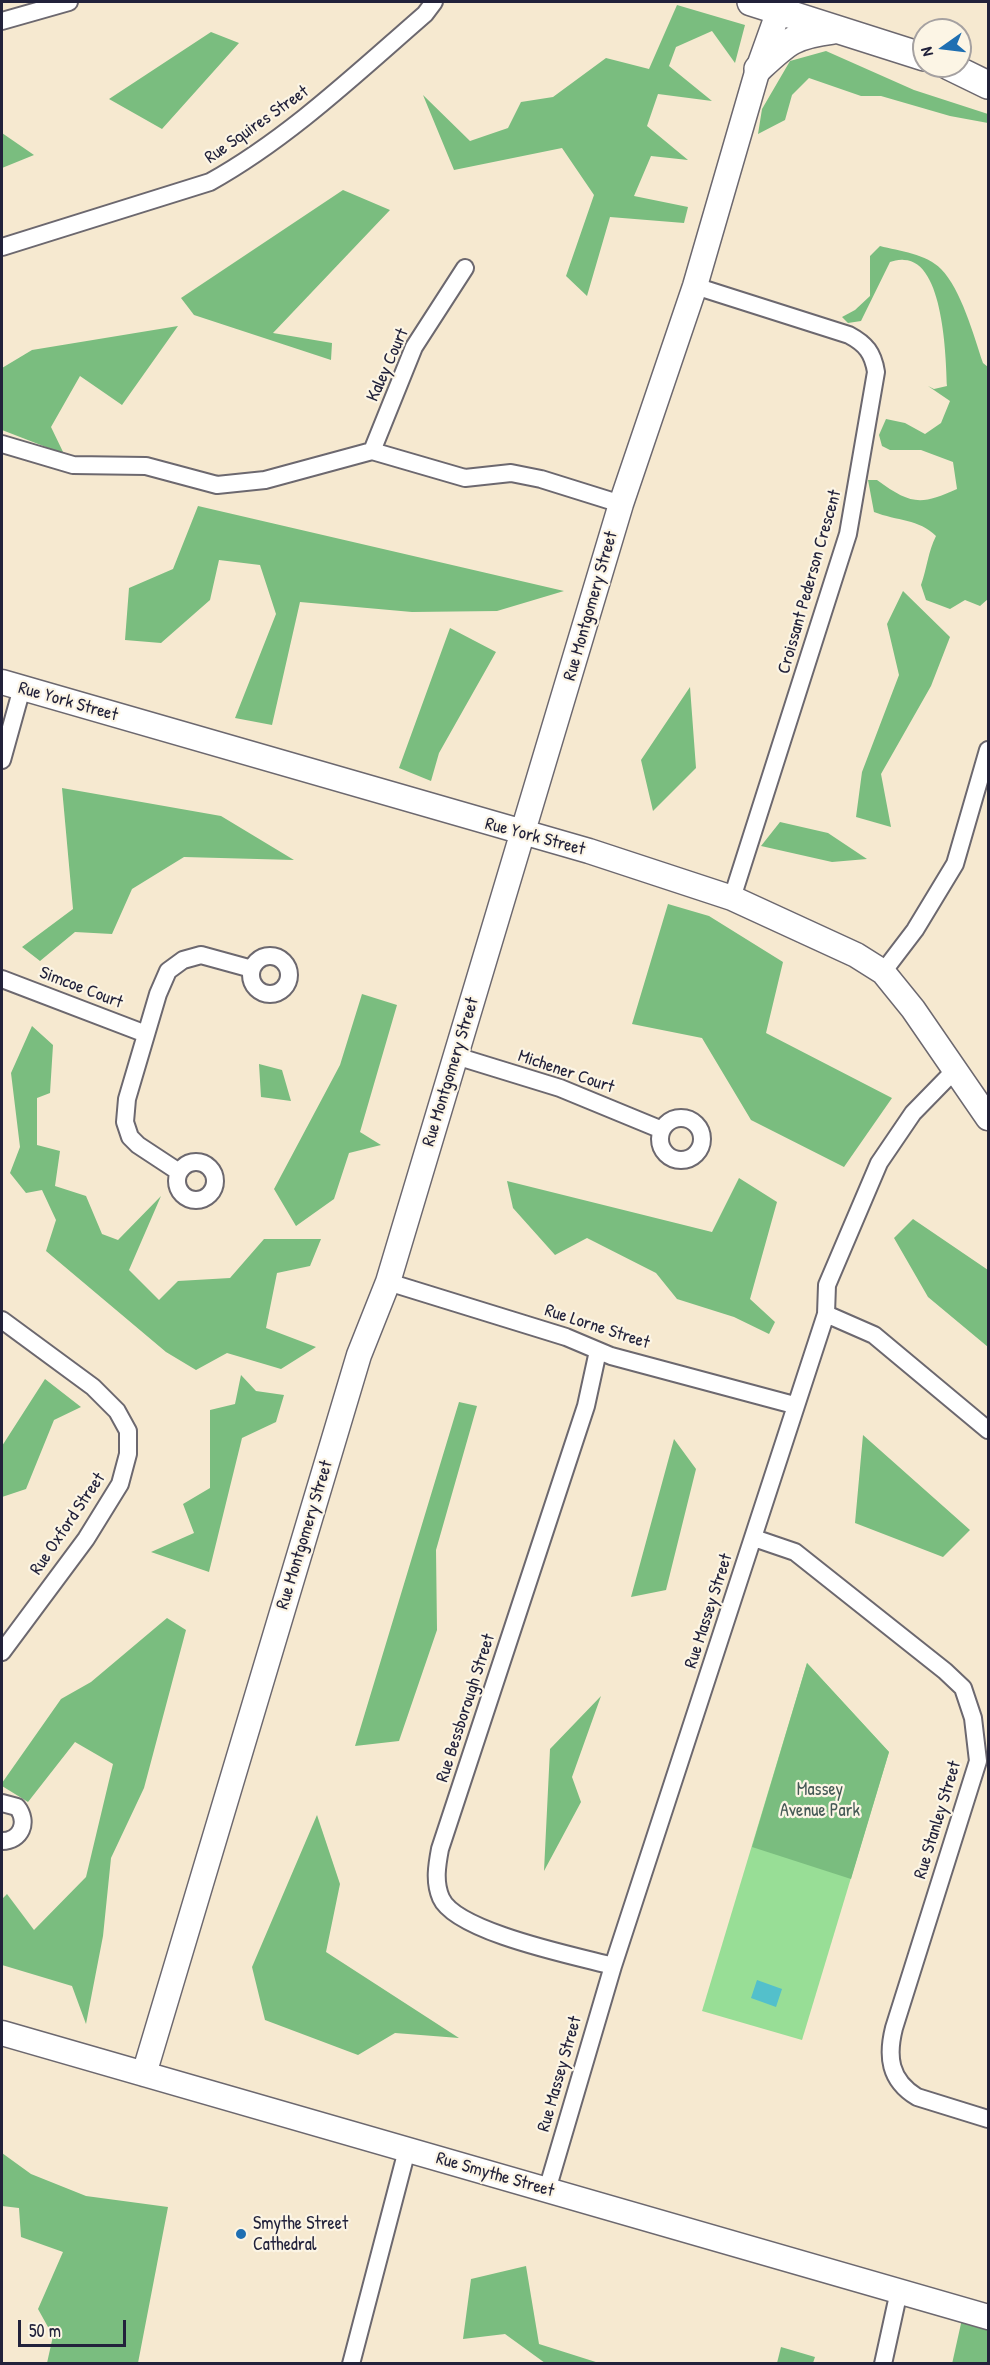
<!DOCTYPE html>
<style>
body{margin:0}
#map{position:relative;width:990px;height:2365px;overflow:hidden;background:#f6e9d0;font-family:"Patrick Hand",sans-serif}
canvas{display:block}
.frame{position:absolute;inset:0;border:3px solid #22223b;pointer-events:none}
.north{position:absolute;left:912px;top:18px;width:60px;height:60px;box-sizing:border-box;background:#fcf5e5;border:2px solid #a5a1a1;border-radius:50%;rotate:256deg;font-size:16px;font-weight:700;line-height:24px;text-align:center;color:#22223b}
.north::after{content:'';display:block;margin:auto;width:21px;height:27px;background:#1f6fb2;clip-path:polygon(50% 0,100% 100%,50% 72%,0 100%)}
.scale{position:absolute;left:18px;top:2320px;width:108px;height:27px;box-sizing:border-box;border:3px solid #22223b;border-top:0;padding-left:8px;font-size:18px;line-height:21px;white-space:nowrap;color:#22223b;-webkit-text-stroke:4px #fcf5e5;paint-order:stroke}
</style>
<div id="map">
<canvas width="990" height="2365"></canvas>
<div class="frame"></div>
<div class="north">N</div>
<div class="scale">50 m</div>
</div>
<script>
const g = document.querySelector('canvas').getContext('2d');
g.lineJoin = 'round';
function fillPath(path, color) { g.fillStyle = color; g.fill(path, 'evenodd'); }
function trace(path, color, width, dash) { g.strokeStyle = color; g.lineWidth = width; g.lineCap = dash ? 'butt' : 'round'; g.setLineDash(dash || []); g.stroke(path); }
function drawText(font, color, halo, rows, align = 'center') {
  g.font = font + ' "Patrick Hand",sans-serif'; g.lineWidth = 4.5; g.setLineDash([]); g.textBaseline = 'middle'; g.strokeStyle = halo; g.fillStyle = color; for (const [text, x, y, turn = 0] of rows) {
    g.save(); g.translate(x, y); g.rotate((+turn || 0) * Math.PI / 180); g.textAlign = isNaN(turn) ? turn : align; if (halo) g.strokeText(text, 0, 0); g.fillText(text, 0, 0); g.restore();
  }
}
const green = new Path2D(`
 M 807,1663 L 889,1752 L 802,2040 L 702,2011 Z`);
const forest = new Path2D(`
 M 677,5 L 745,25 L 735,63 L 712,31 L 676,47 L 669,66 L 712,101 L 658,94 L 647,126 L 688,160 L 651,156 L 634,196 L 688,207 L 684,223 L 610,217 L 587,296 L 566,276 L 594,195 L 562,148 L 454,170 L 423,95 L 470,141 L 508,128 L 521,102 L 553,97 L 606,58 L 649,69 Z
 M 211,32 L 239,43 L 162,129 L 109,99 Z
 M 826,51 L 914,90 L 988,114 L 988,123 L 950,116 L 881,96 L 861,96 L 809,78 L 792,95 L 785,120 L 758,134 L 762,109 L 790,61 Z
 M 2,133 L 34,155 L 2,168 Z
 M 343,190 L 390,210 L 273,333 L 332,343 L 331,360 L 194,315 L 181,298 Z
 M 880,246 C 899,251 927,254 941,269 C 961,289 974,336 983,363 L 988,367 L 988,599 L 980,606 L 965,600 L 950,609 L 926,600 L 921,585 C 927,568 928,552 936,536 C 919,519 897,521 874,512 L 868,480 L 877,480 C 910,504 920,506 957,489 L 953,462 L 921,450 L 890,450 L 882,446 L 879,435 L 886,419 L 905,423 L 925,434 L 941,423 L 950,401 L 928,386 L 934,389 L 947,386 C 946,358 944,261 904,260 C 900,259 894,261 890,262 L 861,321 L 848,323 L 842,317 L 855,310 L 870,296 L 870,256 Z
 M 178,326 L 122,405 L 80,376 L 51,427 L 64,454 L 2,430 L 2,368 L 32,350 Z
 M 198,506 L 564,591 L 497,611 L 412,612 L 300,602 L 272,725 L 235,718 L 276,614 L 260,565 L 219,560 L 210,600 L 161,643 L 125,640 L 129,588 L 173,569 Z
 M 903,591 L 950,637 L 931,686 L 881,774 L 891,827 L 856,817 L 862,772 L 899,675 L 887,624 Z
 M 450,628 L 496,652 L 439,753 L 431,781 L 399,768 Z
 M 690,687 L 696,768 L 653,811 L 641,760 Z
 M 62,788 L 221,816 L 294,860 L 184,857 L 132,889 L 112,934 L 75,932 L 40,961 L 22,947 L 73,909 Z
 M 780,822 L 828,833 L 867,859 L 832,862 L 761,846 Z
 M 668,904 L 709,916 L 783,962 L 766,1033 L 892,1098 L 844,1167 L 751,1120 L 702,1038 L 632,1024 Z
 M 362,994 L 397,1005 L 360,1132 L 381,1145 L 349,1153 L 334,1199 L 296,1226 L 274,1189 L 340,1065 Z
 M 32,1026 L 53,1045 L 50,1093 L 37,1098 L 37,1145 L 60,1151 L 55,1186 L 86,1196 L 102,1234 L 118,1240 L 161,1196 L 129,1270 L 159,1300 L 178,1281 L 230,1278 L 264,1239 L 321,1239 L 310,1266 L 277,1273 L 266,1328 L 316,1347 L 281,1369 L 227,1353 L 196,1370 L 166,1352 L 46,1251 L 56,1220 L 42,1190 L 26,1193 L 10,1173 L 20,1147 L 11,1073 Z
 M 259,1064 L 282,1070 L 291,1101 L 261,1097 Z
 M 739,1178 L 777,1202 L 750,1299 L 775,1322 L 769,1334 L 734,1317 L 677,1299 L 656,1273 L 587,1238 L 555,1255 L 513,1208 L 507,1181 L 712,1232 Z
 M 913,1219 L 988,1270 L 988,1347 L 928,1297 L 894,1238 Z
 M 241,1375 L 256,1391 L 284,1395 L 276,1422 L 242,1438 L 209,1572 L 151,1552 L 194,1533 L 183,1504 L 210,1488 L 210,1410 L 235,1404 Z
 M 45,1379 L 81,1407 L 54,1420 L 26,1489 L 2,1497 L 2,1446 Z
 M 459,1402 L 477,1406 L 436,1550 L 437,1630 L 399,1741 L 355,1746 Z
 M 863,1435 L 970,1530 L 943,1557 L 855,1523 Z
 M 674,1439 L 696,1469 L 666,1590 L 631,1597 Z
 M 167,1618 L 186,1630 L 144,1788 L 111,1858 L 103,1936 L 86,2024 L 72,1986 L 2,1965 L 2,1899 L 7,1894 L 34,1930 L 86,1877 L 113,1764 L 75,1742 L 28,1802 L 2,1786 L 2,1783 L 61,1699 L 91,1682 Z
 M 807,1663 L 889,1752 L 851,1879 L 752,1847 Z
 M 601,1696 L 572,1777 L 581,1802 L 544,1871 L 550,1749 Z
 M 317,1815 L 340,1884 L 326,1952 L 459,2038 L 395,2033 L 358,2055 L 265,2020 L 252,1967 Z
 M 2,2153 L 31,2174 L 86,2196 L 168,2207 L 138,2363 L 47,2363 L 53,2336 L 38,2309 L 63,2252 L 21,2237 L 19,2208 L 2,2206 Z
 M 526,2266 L 539,2344 L 599,2363 L 545,2363 L 505,2334 L 463,2339 L 471,2279 Z
 M 964,2310 L 988,2317 L 988,2363 L 952,2364 Z
 M 781,2347 L 815,2357 L 813,2363 L 777,2363 Z`);
const water = new Path2D(`
 M 757,1980 L 782,1989 L 776,2007 L 751,1998 Z`);
const street = new Path2D(`
 M 2,21 L 69,2
 M 2,247 L 210,182 C 289,138 357,73 425,14 L 434,2
 M 695,286 L 849,335 C 866,344 873,353 876,372 L 848,534 L 732,898
 M 2,444 L 73,465 L 146,466 L 217,485 L 265,480 L 372,451 L 465,478 L 511,473 L 541,479 L 621,504
 M 372,451 L 414,347 L 465,268
 M 2,760 L 22,688
 M251 975a19 19 0 1 1 38 0a19 19 0 1 1-38 0Z
 M 883,972 L 915,930 L 955,864 L 988,750
 M 2,979 L 146,1034
 M 456,1056 L 560,1088 L 662,1130
 M660 1139a21 21 0 1 1 42 0a21 21 0 1 1-42 0Z
 M177 1181a19 19 0 1 1 38 0a19 19 0 1 1-38 0Z
 M 179,1172 L 138,1145 L 130,1137 L 125,1122 L 127,1099 L 158,994 L 168,971 L 183,960 L 201,955 L 252,969
 M 388,1282 L 566,1337 L 611,1356 L 794,1405
 M 826,1314 L 874,1335 L 988,1430
 M 2,1320 L 93,1387 L 117,1411 L 128,1431 L 128,1454 L 120,1484 L 86,1539 L 2,1652
 M 598,1351 L 586,1406 L 440,1849 C 437,1865 434,1882 441,1898 C 456,1932 575,1956 613,1966
 M 754,1538 L 795,1552 L 945,1671 L 963,1688 L 973,1718 L 978,1761 L 894,2028 C 887,2056 889,2080 917,2097 L 988,2119
 M 2,1803 L 17,1807 C 29,1822 21,1841 2,1841
 M 547,2190 L 613,1966 L 826,1314 L 827,1285 L 879,1163 L 913,1113 L 955,1070
 M 351,2364 L 407,2150
 M 883,2364 L 899,2291`);
const secondary = new Path2D(`
 M 2,682 L 589,851 L 732,898 L 856,955 L 883,972 L 913,1009 L 988,1118
 M 2,2033 L 988,2317
 M 144,2074 L 359,1355 L 388,1282 L 621,504 L 695,286 L 758,69 L 782,2`);
const primary = new Path2D(`
 M 751,2 L 924,57
 M 949,66 L 988,85
 M 758,69 C 787,42 793,35 833,30`);
const markers = [
 [241,2234,6,"#1f6fb2"]
];
const streetNames = [
 ["Rue Squires Street",257,125,-35],
 ["Kaley Court",388,365,-66],
 ["Croissant Pederson Crescent",810,582,-74],
 ["Rue Montgomery Street",591,606,-74],
 ["Rue York Street",68,702,16],
 ["Rue York Street",535,837,15],
 ["Simcoe Court",81,988,21],
 ["Rue Montgomery Street",451,1072,-73],
 ["Michener Court",566,1072,19],
 ["Rue Lorne Street",597,1327,18],
 ["Rue Oxford Street",68,1524,-56],
 ["Rue Montgomery Street",305,1535,-73],
 ["Rue Massey Street",709,1611,-72],
 ["Rue Bessborough Street",466,1708,-72],
 ["Rue Stanley Street",938,1820,-73],
 ["Rue Massey Street",560,2074,-74],
 ["Rue Smythe Street",495,2175,16]
];
const parkNames = [
 ["Massey",820,1790],
 ["Avenue Park",820,1811]
];
const poiNames = [
 ["Smythe Street",253,2224],
 ["Cathedral",253,2245]
];
fillPath(green, '#98de96');
fillPath(forest, '#7abd7f');
fillPath(water, '#53c0cb');
trace(street, '#6c686f', 20);
trace(secondary, '#6c686f', 27);
trace(primary, '#6c686f', 30);
trace(street, '#fff', 16);
trace(secondary, '#fff', 24);
trace(primary, '#fff', 27);
for (const [x, y, r, color] of markers) { const dot = new Path2D(); dot.arc(x, y, r, 0, 2 * Math.PI); g.fillStyle = color; g.fill(dot); trace(dot, '#fcf5e5', 2); }
drawText('18px', '#22223b', '#fcf5e5', streetNames);
drawText('18px', '#455a56', '#fcf5e5', parkNames);
drawText('18px', '#22223b', '#fcf5e5', poiNames, 'left');
</script>
